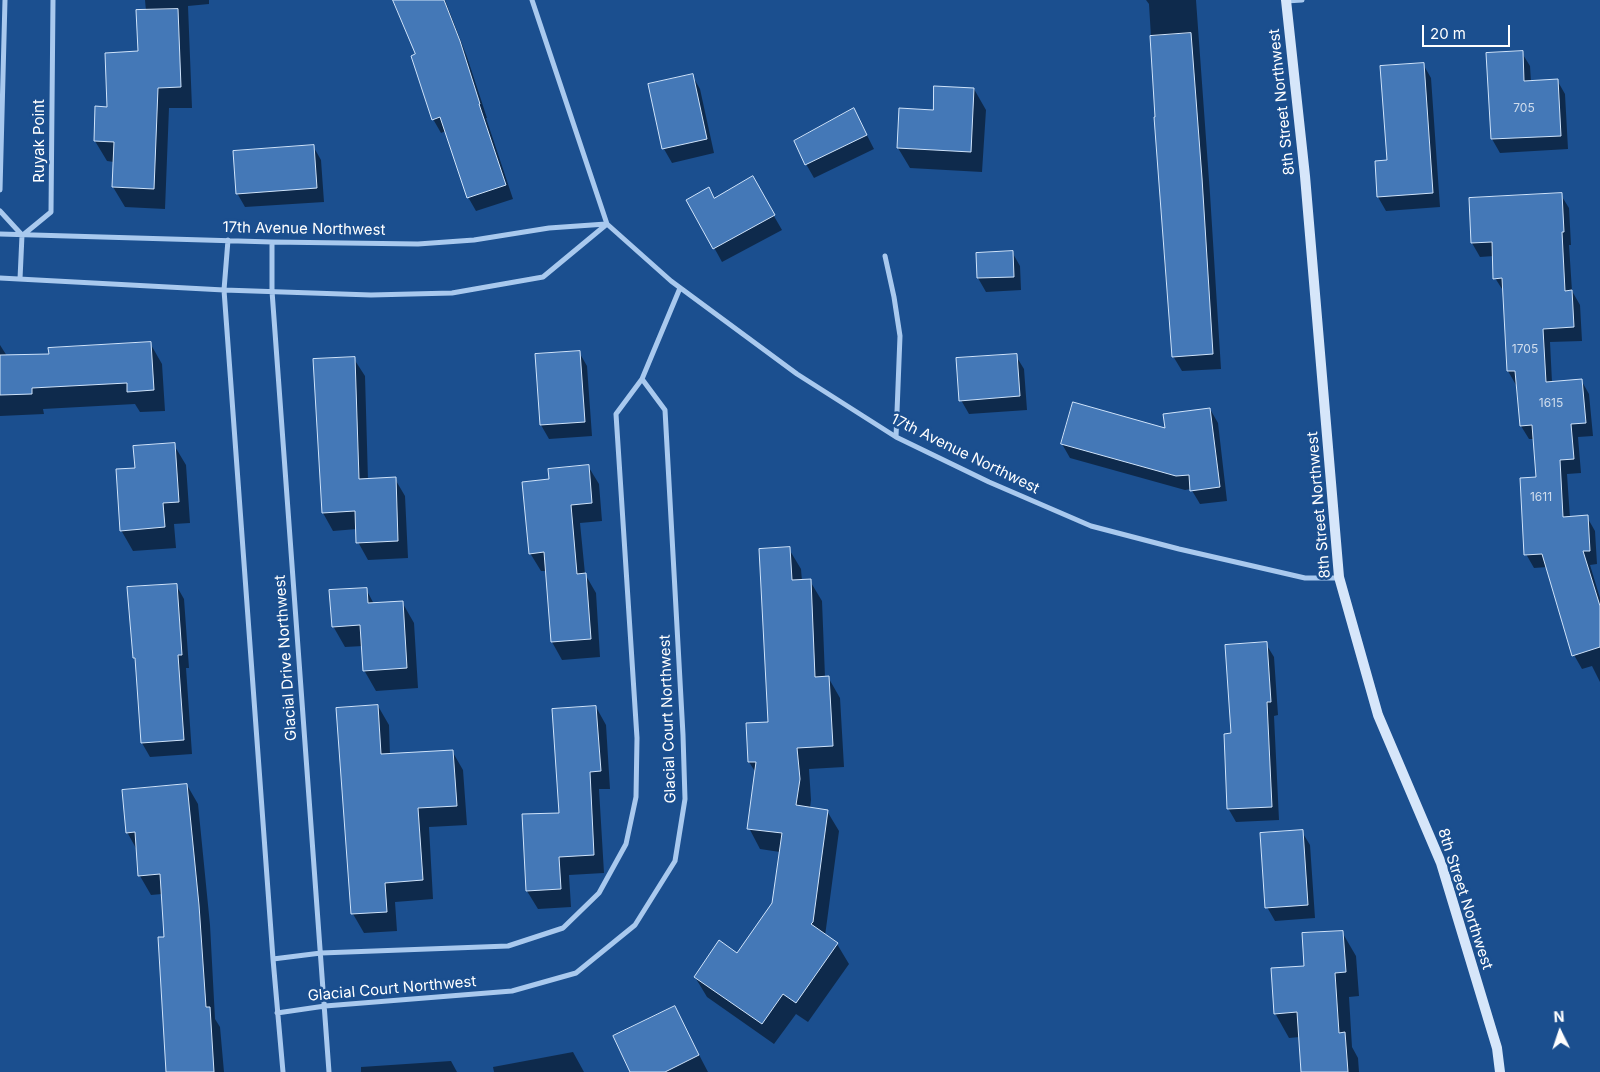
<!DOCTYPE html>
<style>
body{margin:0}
#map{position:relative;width:1600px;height:1072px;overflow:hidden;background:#1b4f8f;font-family:Inter,sans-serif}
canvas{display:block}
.north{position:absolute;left:1535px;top:1007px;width:50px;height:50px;-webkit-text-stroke:4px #1b4f8f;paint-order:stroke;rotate:356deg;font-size:14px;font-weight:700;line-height:20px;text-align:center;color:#fff}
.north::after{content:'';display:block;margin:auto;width:18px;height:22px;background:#fff;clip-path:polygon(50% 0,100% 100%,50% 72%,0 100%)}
.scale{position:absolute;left:1422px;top:25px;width:88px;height:22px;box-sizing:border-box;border:2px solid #fff;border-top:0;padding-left:6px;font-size:15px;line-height:18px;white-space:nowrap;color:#fff;-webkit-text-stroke:4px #1b4f8f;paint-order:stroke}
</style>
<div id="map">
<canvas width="1600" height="1072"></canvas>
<div class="north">N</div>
<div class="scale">20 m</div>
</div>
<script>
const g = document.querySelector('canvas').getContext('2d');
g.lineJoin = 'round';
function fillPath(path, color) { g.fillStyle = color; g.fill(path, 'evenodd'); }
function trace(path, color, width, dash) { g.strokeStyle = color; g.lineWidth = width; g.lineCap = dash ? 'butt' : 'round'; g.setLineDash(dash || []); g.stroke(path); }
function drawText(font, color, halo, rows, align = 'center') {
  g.font = font + ' Inter,sans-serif'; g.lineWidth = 5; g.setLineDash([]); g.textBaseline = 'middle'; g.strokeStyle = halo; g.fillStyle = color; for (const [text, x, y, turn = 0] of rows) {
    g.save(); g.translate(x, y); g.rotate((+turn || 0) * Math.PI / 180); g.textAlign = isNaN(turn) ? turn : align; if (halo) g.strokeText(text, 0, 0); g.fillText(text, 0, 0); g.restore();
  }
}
const shadow = new Path2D(`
 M 145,0 L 209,0 L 209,4 L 188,6 L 192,108 L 169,108 L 165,209 L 125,207 L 113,187 L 114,162 L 107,161 L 95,141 L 108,108 L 139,53 L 146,11 Z
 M 395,0 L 445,0 L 467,57 L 487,118 L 486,118 L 513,199 L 476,211 L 468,197 L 446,131 L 441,133 L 433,119 L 417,55 Z
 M 1146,0 L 1196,0 L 1210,194 L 1221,369 L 1182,371 L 1173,356 L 1165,269 L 1149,4 Z
 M 1522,53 L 1530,66 L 1531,82 L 1557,80 L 1565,94 L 1568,149 L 1500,153 L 1492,139 L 1487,54 Z
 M 1423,64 L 1431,78 L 1440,207 L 1386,211 L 1378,197 L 1376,162 L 1389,161 Z
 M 692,75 L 700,89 L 714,153 L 672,163 L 664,149 L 649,85 Z
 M 974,89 L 986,110 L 982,172 L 910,168 L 898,148 L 934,111 Z
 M 854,110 L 874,149 L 814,178 L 806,164 Z
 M 313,146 L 321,160 L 324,202 L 245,207 L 237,193 Z
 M 752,178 L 782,230 L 722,262 L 688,200 L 714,199 Z
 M 1561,195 L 1569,208 L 1571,245 L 1569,245 L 1572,291 L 1580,305 L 1582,341 L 1550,342 L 1552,382 L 1581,380 L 1589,394 L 1593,436 L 1578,437 L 1581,473 L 1567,474 L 1570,518 L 1587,517 L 1595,531 L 1597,564 L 1590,565 L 1600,598 L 1600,682 L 1592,666 L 1582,669 L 1574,655 L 1548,567 L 1534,568 L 1526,554 L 1537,479 L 1534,439 L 1529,439 L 1521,426 L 1516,385 L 1508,371 L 1504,292 L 1495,278 L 1494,256 L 1480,257 L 1472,243 L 1470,199 Z
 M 1012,252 L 1020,266 L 1021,290 L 986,292 L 978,278 L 977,254 Z
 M 150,343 L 162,364 L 165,411 L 140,412 L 135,404 L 43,409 L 44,414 L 0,416 L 0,345 L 7,356 L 50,355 Z
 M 579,352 L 587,366 L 592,436 L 549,439 L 541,425 L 536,355 Z
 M 1016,356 L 1024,369 L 1027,410 L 969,414 L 961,400 Z
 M 354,359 L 365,376 L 368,480 L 395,479 L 405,496 L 408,558 L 368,560 L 358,542 L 357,529 L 333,531 L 323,513 Z
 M 1210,409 L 1218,423 L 1227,501 L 1200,504 L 1191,489 L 1185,490 L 1070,458 L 1062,444 L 1166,429 Z
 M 174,445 L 186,465 L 190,523 L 174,524 L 176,548 L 133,551 L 121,530 L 136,469 Z
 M 588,466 L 599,484 L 602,521 L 580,523 L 585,574 L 596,593 L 600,657 L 562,660 L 552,642 L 547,571 L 541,571 L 530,553 Z
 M 789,549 L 801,569 L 802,581 L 810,581 L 822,601 L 825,677 L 828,677 L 840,698 L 844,767 L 809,769 L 811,800 L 810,808 L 827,811 L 839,831 L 825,936 L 837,944 L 849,964 L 808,1022 L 796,1014 L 774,1044 L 707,997 L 695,977 L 738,955 L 774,904 L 780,852 L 760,849 L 749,828 L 756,773 L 749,762 L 769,723 Z
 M 176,585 L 184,599 L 189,668 L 186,668 L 192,754 L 150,757 L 142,743 L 137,663 L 134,658 Z
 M 366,589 L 374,604 L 402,602 L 414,623 L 418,688 L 376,691 L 364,670 L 363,646 L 345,647 L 333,626 Z
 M 1266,644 L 1274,657 L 1278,715 L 1274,716 L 1279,820 L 1236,822 L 1228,808 L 1232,735 Z
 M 378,706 L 389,725 L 390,755 L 452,751 L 463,770 L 467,825 L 429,827 L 433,899 L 395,902 L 397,931 L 364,933 L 353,914 Z
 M 596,707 L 606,725 L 610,789 L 599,789 L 604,873 L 569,875 L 571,907 L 538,909 L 527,891 L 523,816 L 561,814 Z
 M 187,785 L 198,804 L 210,925 L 215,1019 L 220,1027 L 224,1072 L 167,1072 L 165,938 L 162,894 L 151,895 L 140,876 L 137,850 L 127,832 Z
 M 1302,832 L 1310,845 L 1315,918 L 1275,921 L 1267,907 Z
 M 1342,932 L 1356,956 L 1359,996 L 1349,997 L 1352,1047 L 1358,1058 L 1359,1072 L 1302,1072 L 1300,1037 L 1289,1038 L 1275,1013 L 1305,967 Z
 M 674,1007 L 708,1072 L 632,1072 Z
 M 573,1052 L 584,1072 L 494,1072 L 493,1067 Z
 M 451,1061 L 457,1072 L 361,1072 L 361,1067 Z`);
const building = new Path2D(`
 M 393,0 L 444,0 L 460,41 L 480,104 L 479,104 L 506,185 L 467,198 L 440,117 L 432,120 L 411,56 L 415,54 Z
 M 178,9 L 181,87 L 158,88 L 154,189 L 112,187 L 114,142 L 94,141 L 95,106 L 107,107 L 105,53 L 138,51 L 136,10 Z
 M 1191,33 L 1202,178 L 1213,354 L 1172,357 L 1154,117 L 1155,117 L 1150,36 Z
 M 1523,51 L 1524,81 L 1558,79 L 1561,136 L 1491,139 L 1486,53 Z
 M 1424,63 L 1433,193 L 1377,197 L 1375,161 L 1387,160 L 1380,66 Z
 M 693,74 L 707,139 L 662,149 L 648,84 Z
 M 934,86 L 974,88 L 971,152 L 897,148 L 899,108 L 933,110 Z
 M 854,108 L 867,135 L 805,165 L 794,141 Z
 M 314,145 L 317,188 L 236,194 L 233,151 Z
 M 753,176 L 775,215 L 713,249 L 686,200 L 709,187 L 714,198 Z
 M 1562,193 L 1564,232 L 1562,232 L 1565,291 L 1572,290 L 1574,327 L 1543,329 L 1546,382 L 1582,379 L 1586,423 L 1571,424 L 1574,459 L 1560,460 L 1563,517 L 1588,515 L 1590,551 L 1583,551 L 1600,606 L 1600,647 L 1572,656 L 1542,554 L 1524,555 L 1520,478 L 1536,477 L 1532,425 L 1520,426 L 1515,371 L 1507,371 L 1502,278 L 1493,279 L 1492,242 L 1471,243 L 1469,198 Z
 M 1013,251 L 1014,277 L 977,278 L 976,253 Z
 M 151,342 L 154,390 L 127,392 L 127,383 L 32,388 L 32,394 L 0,395 L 0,355 L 49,354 L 48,348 Z
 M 580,351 L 585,422 L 540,425 L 535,354 Z
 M 1017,354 L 1020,396 L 959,401 L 956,358 Z
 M 355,357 L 359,479 L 396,477 L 398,541 L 356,543 L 355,511 L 322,513 L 313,359 Z
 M 1073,402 L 1165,428 L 1163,414 L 1210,408 L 1220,487 L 1190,491 L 1189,475 L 1176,476 L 1061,444 Z
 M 175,443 L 179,502 L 163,503 L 165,527 L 120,531 L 116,469 L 135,468 L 133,446 Z
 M 589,465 L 592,503 L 571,505 L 577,574 L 586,573 L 591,639 L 551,642 L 544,552 L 529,554 L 522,482 L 549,479 L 548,469 Z
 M 790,547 L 792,580 L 811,579 L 815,677 L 829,676 L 833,746 L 797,748 L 800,779 L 796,805 L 828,810 L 813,922 L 811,924 L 838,943 L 796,1003 L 783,994 L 762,1024 L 694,977 L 719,940 L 737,953 L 772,903 L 782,833 L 747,829 L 756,762 L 748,762 L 746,723 L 768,722 L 759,549 Z
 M 177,584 L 182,655 L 178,655 L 184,740 L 141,743 L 135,658 L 133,658 L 127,587 Z
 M 367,588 L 368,603 L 403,601 L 407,668 L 363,671 L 360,625 L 332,627 L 329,590 Z
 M 1267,642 L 1271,702 L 1267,702 L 1272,807 L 1227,809 L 1224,734 L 1231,733 L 1225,645 Z
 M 378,705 L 381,754 L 453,750 L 457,806 L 418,808 L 423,880 L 385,883 L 387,912 L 351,914 L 336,708 Z
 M 596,706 L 601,771 L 590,772 L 594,855 L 559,857 L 561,889 L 526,891 L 522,814 L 559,813 L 552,709 Z
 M 187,784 L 199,905 L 206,1007 L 210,1007 L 214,1072 L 166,1072 L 158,937 L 164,937 L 160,874 L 138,876 L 135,832 L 126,833 L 122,790 Z
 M 1303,830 L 1308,905 L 1265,908 L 1260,833 Z
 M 1343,931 L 1346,972 L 1335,973 L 1339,1033 L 1345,1032 L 1348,1072 L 1301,1072 L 1297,1012 L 1274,1014 L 1271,968 L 1304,966 L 1302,933 Z
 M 675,1006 L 699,1055 L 665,1072 L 630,1072 L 613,1036 Z`);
const street = new Path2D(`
 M 532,0 L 607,224 L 671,281 L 797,374 L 896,437 L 989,482 L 1091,526 L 1179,549 L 1305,578 L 1339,578
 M 1286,1 L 1302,0
 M 0,190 L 5,0
 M 0,211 L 22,235
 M 0,234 L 272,242 L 418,244 L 474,240 L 549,228 L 606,224
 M 23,235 L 51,212 L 53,0
 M 228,240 L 224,290 L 273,959 L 283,1072
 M 272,242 L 272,291 L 329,1072
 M 885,256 L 894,297 L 900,336 L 896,437
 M 0,278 L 224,290 L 371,295 L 452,293 L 543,277 L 607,224
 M 20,279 L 22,235
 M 273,959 L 321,953 L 508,946 L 563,928 L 599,893 L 626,844 L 636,797 L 637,738 L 616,414 L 642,379 L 680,288
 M 277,1013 L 325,1006 L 512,991 L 576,973 L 635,925 L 675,861 L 685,799 L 683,735 L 665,410 L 642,379`);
const secondary = new Path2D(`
 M 1286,0 L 1305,176 L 1339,577 L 1378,715 L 1441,863 L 1497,1048 L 1500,1072`);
const numberNames = [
 ["705",1524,108],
 ["1705",1525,349],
 ["1615",1551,403],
 ["1611",1541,497]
];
const streetNames = [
 ["8th Street Northwest",1282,102,-96],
 ["Ruyak Point",39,141,-90],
 ["17th Avenue Northwest",304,229,1],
 ["17th Avenue Northwest",965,454,26],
 ["8th Street Northwest",1319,505,-95],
 ["Glacial Drive Northwest",286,658,-94],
 ["Glacial Court Northwest",668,719,-92],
 ["8th Street Northwest",1465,899,72],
 ["Glacial Court Northwest",392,989,-5]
];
fillPath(shadow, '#0007');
fillPath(building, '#4478b7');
trace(building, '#cfe3fa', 1);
trace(street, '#a9c9ee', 5);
trace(secondary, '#d6e6fa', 10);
drawText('12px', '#d0dded', null, numberNames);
drawText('15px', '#fff', '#1b4f8f', streetNames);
</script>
